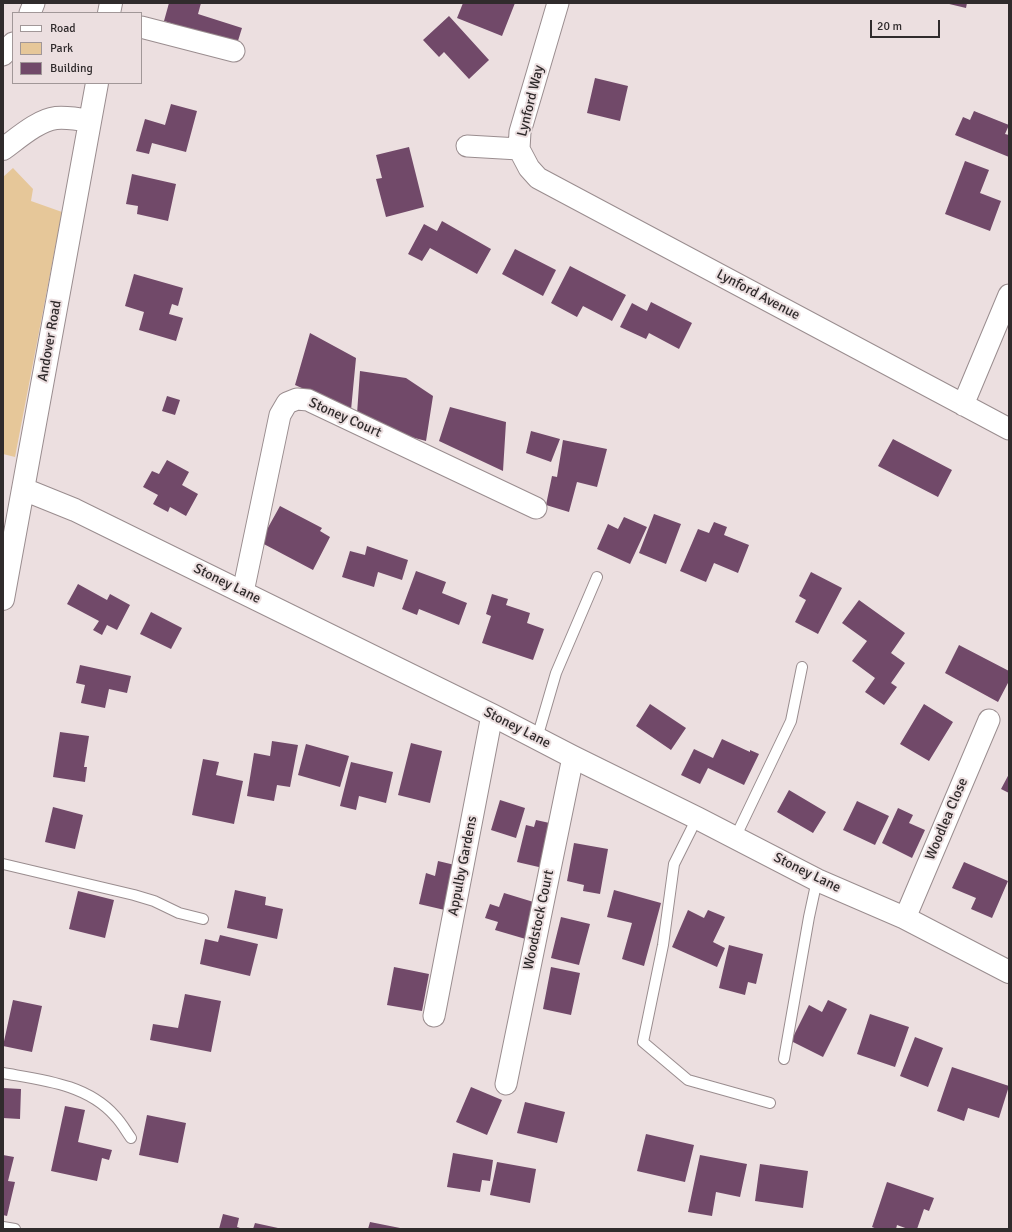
<!DOCTYPE html>
<style>
body{margin:0}
#map{position:relative;width:1012px;height:1232px;overflow:hidden;background:#ecdfe0;font-family:Signika,sans-serif}
canvas{display:block}
.frame{position:absolute;inset:0;border:4px solid #302b2c;pointer-events:none}
.legend{position:absolute;left:12px;top:12px;width:130px;height:72px;box-sizing:border-box;background:#ecdfe0;border:1px solid #a19798;margin:0;padding:5px 7px;list-style:none;font-size:12px;color:#302b2c}
.legend li{display:flex;align-items:center;gap:8px;height:20px}
.legend b{width:20px;border:1px solid #a19798}
.scale{position:absolute;left:870px;top:20px;width:70px;height:18px;box-sizing:border-box;border:2px solid #302b2c;border-top:0;padding-left:5px;font-size:12px;line-height:14px;white-space:nowrap;color:#302b2c;-webkit-text-stroke:3px #ecdfe0;paint-order:stroke}
</style>
<div id="map">
<canvas width="1012" height="1232"></canvas>
<div class="frame"></div>
<ul class="legend">
<li><b style="height:5px;background:#fff"></b>Road</li>
<li><b style="height:11px;background:#e6c799"></b>Park</li>
<li><b style="height:11px;background:#714969"></b>Building</li>
</ul>
<div class="scale">20 m</div>
</div>
<script>
const g = document.querySelector('canvas').getContext('2d');
g.lineJoin = 'round';
function fillPath(path, color) { g.fillStyle = color; g.fill(path, 'evenodd'); }
function trace(path, color, width, dash) { g.strokeStyle = color; g.lineWidth = width; g.lineCap = dash ? 'butt' : 'round'; g.setLineDash(dash || []); g.stroke(path); }
function drawText(font, color, halo, rows, align = 'center') {
  g.font = font + ' Signika,sans-serif'; g.lineWidth = 4; g.setLineDash([]); g.textBaseline = 'middle'; g.strokeStyle = halo; g.fillStyle = color; for (const [text, x, y, turn = 0] of rows) {
    g.save(); g.translate(x, y); g.rotate((+turn || 0) * Math.PI / 180); g.textAlign = isNaN(turn) ? turn : align; if (halo) g.strokeText(text, 0, 0); g.fillText(text, 0, 0); g.restore();
  }
}
const green = new Path2D(`
 M 13,168 L 33,189 L 31,201 L 62,212 L 15,457 L 3,454 L 3,177 Z`);
const building = new Path2D(`
 M 169,3 L 201,3 L 198,14 L 242,28 L 237,44 L 164,21 Z
 M 463,3 L 515,3 L 502,36 L 457,18 Z
 M 945,3 L 967,3 L 966,8 Z
 M 449,16 L 489,60 L 469,79 L 444,52 L 439,57 L 423,40 Z
 M 595,78 L 628,86 L 620,121 L 587,113 Z
 M 171,104 L 197,111 L 186,152 L 152,143 L 149,154 L 136,151 L 145,119 L 165,125 Z
 M 974,111 L 1009,125 L 1005,134 L 1009,135 L 1009,157 L 955,135 L 963,117 L 970,120 Z
 M 409,147 L 424,207 L 386,217 L 376,179 L 382,178 L 376,155 Z
 M 965,161 L 989,170 L 980,193 L 1001,201 L 990,231 L 945,214 Z
 M 132,174 L 176,184 L 168,221 L 137,214 L 138,206 L 126,204 Z
 M 442,221 L 491,249 L 477,274 L 430,248 L 422,261 L 408,254 L 424,224 L 437,231 Z
 M 515,249 L 556,270 L 543,296 L 502,274 Z
 M 570,266 L 626,295 L 612,321 L 583,306 L 577,317 L 551,303 Z
 M 134,274 L 183,288 L 178,306 L 172,304 L 169,314 L 183,318 L 176,341 L 139,330 L 144,312 L 125,306 Z
 M 651,302 L 692,323 L 679,349 L 649,333 L 646,339 L 620,327 L 632,303 L 647,311 Z
 M 310,333 L 356,358 L 351,410 L 295,385 Z
 M 360,371 L 406,378 L 433,396 L 426,441 L 385,430 L 357,414 Z
 M 167,396 L 180,400 L 175,415 L 162,411 Z
 M 450,407 L 506,422 L 503,471 L 439,441 Z
 M 531,431 L 560,439 L 551,462 L 526,453 Z
 M 893,439 L 952,470 L 938,497 L 878,466 Z
 M 563,440 L 607,449 L 597,487 L 577,482 L 569,512 L 546,505 L 552,476 L 557,477 Z
 M 167,460 L 189,472 L 182,485 L 198,494 L 186,516 L 170,507 L 168,512 L 153,504 L 158,495 L 143,487 L 152,471 L 159,474 Z
 M 280,506 L 322,528 L 320,531 L 330,537 L 313,570 L 260,542 Z
 M 654,514 L 681,524 L 666,564 L 639,553 Z
 M 624,517 L 647,527 L 630,564 L 597,549 L 608,524 L 618,529 Z
 M 714,522 L 727,527 L 724,535 L 749,545 L 738,573 L 714,563 L 706,582 L 680,571 L 698,529 L 709,533 Z
 M 367,546 L 408,560 L 402,580 L 378,572 L 374,587 L 342,577 L 350,551 L 365,555 Z
 M 416,571 L 446,582 L 442,593 L 467,603 L 459,625 L 419,609 L 417,615 L 402,609 Z
 M 811,572 L 842,588 L 818,634 L 795,622 L 806,600 L 799,596 Z
 M 78,584 L 107,600 L 110,594 L 130,605 L 117,630 L 107,625 L 102,635 L 93,630 L 99,621 L 67,604 Z
 M 492,594 L 508,599 L 506,605 L 530,613 L 527,623 L 544,629 L 533,660 L 482,643 L 491,616 L 486,614 Z
 M 859,600 L 905,633 L 891,653 L 905,663 L 891,683 L 897,687 L 884,705 L 865,692 L 875,678 L 852,661 L 867,641 L 842,623 Z
 M 151,612 L 182,628 L 171,649 L 140,634 Z
 M 959,645 L 1009,671 L 1009,681 L 998,702 L 945,673 Z
 M 80,665 L 131,676 L 127,693 L 109,689 L 105,708 L 81,703 L 85,685 L 76,683 Z
 M 650,704 L 686,728 L 671,750 L 636,726 Z
 M 924,704 L 953,722 L 929,761 L 900,744 Z
 M 60,732 L 89,736 L 84,767 L 87,767 L 85,782 L 53,777 Z
 M 722,739 L 750,752 L 750,750 L 759,754 L 744,785 L 708,768 L 700,784 L 681,775 L 694,749 L 713,758 Z
 M 272,741 L 298,745 L 290,787 L 277,785 L 274,801 L 247,796 L 254,753 L 270,756 Z
 M 411,743 L 442,751 L 430,803 L 398,795 Z
 M 306,744 L 349,756 L 340,787 L 298,775 Z
 M 203,759 L 219,762 L 216,775 L 243,781 L 234,824 L 192,815 Z
 M 351,762 L 393,772 L 386,803 L 359,796 L 356,810 L 340,806 Z
 M 1009,774 L 1009,793 L 1001,789 Z
 M 789,790 L 826,812 L 813,833 L 777,812 Z
 M 500,800 L 525,808 L 516,838 L 491,830 Z
 M 857,801 L 889,816 L 875,845 L 843,830 Z
 M 53,807 L 83,815 L 75,849 L 45,842 Z
 M 898,808 L 913,815 L 909,823 L 925,830 L 912,858 L 882,843 Z
 M 536,820 L 554,824 L 543,868 L 517,862 L 526,825 L 534,827 Z
 M 574,843 L 608,849 L 600,894 L 583,891 L 584,885 L 567,881 Z
 M 438,861 L 459,866 L 449,911 L 419,904 L 426,873 L 435,876 Z
 M 964,862 L 1008,881 L 992,918 L 971,909 L 976,898 L 952,888 Z
 M 235,890 L 266,897 L 265,905 L 283,909 L 277,939 L 227,928 Z
 M 614,890 L 661,903 L 644,966 L 622,959 L 632,923 L 607,917 Z
 M 78,891 L 114,900 L 105,938 L 69,929 Z
 M 504,893 L 540,904 L 529,940 L 495,930 L 498,922 L 485,918 L 490,904 L 499,907 Z
 M 688,910 L 704,918 L 708,910 L 725,917 L 713,942 L 725,948 L 717,967 L 672,947 Z
 M 561,917 L 590,924 L 579,965 L 551,958 Z
 M 220,935 L 258,944 L 250,976 L 200,964 L 205,939 L 218,942 Z
 M 729,945 L 763,954 L 756,984 L 748,982 L 745,995 L 719,988 Z
 M 394,967 L 429,974 L 422,1011 L 387,1005 Z
 M 551,967 L 580,973 L 571,1015 L 543,1009 Z
 M 185,994 L 221,1001 L 211,1052 L 150,1040 L 153,1024 L 178,1028 Z
 M 13,1000 L 42,1006 L 32,1052 L 3,1046 Z
 M 828,1000 L 847,1009 L 823,1057 L 791,1041 L 809,1005 L 822,1012 Z
 M 870,1014 L 909,1027 L 895,1067 L 857,1054 Z
 M 915,1037 L 943,1048 L 928,1087 L 900,1076 Z
 M 952,1067 L 1009,1086 L 999,1118 L 968,1108 L 964,1121 L 937,1111 Z
 M 471,1087 L 502,1100 L 487,1135 L 456,1122 Z
 M 3,1088 L 21,1089 L 20,1119 L 3,1118 Z
 M 525,1102 L 565,1112 L 557,1143 L 517,1133 Z
 M 65,1106 L 85,1110 L 78,1142 L 112,1150 L 109,1160 L 102,1158 L 97,1181 L 51,1171 Z
 M 147,1115 L 186,1123 L 178,1163 L 139,1155 Z
 M 646,1134 L 694,1145 L 685,1182 L 637,1171 Z
 M 453,1153 L 493,1160 L 490,1181 L 482,1180 L 480,1192 L 447,1187 Z
 M 3,1155 L 14,1157 L 8,1181 L 15,1182 L 7,1216 L 3,1215 Z
 M 700,1155 L 747,1164 L 740,1197 L 716,1192 L 712,1216 L 688,1212 Z
 M 497,1162 L 536,1169 L 530,1203 L 490,1195 Z
 M 760,1164 L 808,1171 L 803,1208 L 755,1201 Z
 M 887,1182 L 934,1198 L 929,1211 L 924,1209 L 917,1229 L 908,1229 L 897,1225 L 896,1229 L 877,1229 L 872,1227 Z
 M 223,1214 L 239,1218 L 237,1227 L 243,1229 L 219,1229 Z
 M 370,1222 L 400,1228 L 400,1229 L 368,1229 Z
 M 255,1223 L 278,1228 L 278,1229 L 253,1229 Z`);
const lane = new Path2D(`
 M 537,738 L 556,673 L 597,577
 M 697,818 L 674,864 L 663,945 L 643,1042 L 688,1080 L 770,1103
 M 735,838 L 791,721 L 802,667
 M 3,864 L 134,895 L 154,901 L 179,913 L 203,919
 M 784,1059 L 809,917 L 817,880
 M 3,1073 C 42,1080 87,1084 115,1116 C 121,1122 126,1131 131,1138
 M 3,1227 L 15,1229`);
const street = new Path2D(`
 M 558,3 L 520,132 L 519,149 L 529,168 L 538,178 L 1009,429
 M 30,13 L 34,3
 M 141,27 L 234,51
 M 3,55 L 13,43
 M 467,146 L 519,149
 M 963,405 L 1009,295
 M 243,592 L 280,415 L 287,403 L 297,399 L 308,400 L 536,508
 M 905,918 L 989,720
 M 434,1016 L 492,715
 M 506,1084 L 573,757`);
const secondary = new Path2D(`
 M 109,13 L 111,3
 M 3,149 C 17,139 38,120 56,118 C 67,117 79,119 90,121
 M 23,489 L 75,510 L 492,715 L 573,757 L 697,818 L 817,880 L 905,918 L 1009,972
 M 3,599 L 97,83`);
const streetNames = [
 ["Lynford Way",531,101,-76],
 ["Lynford Avenue",758,295,28],
 ["Andover Road",50,341,-80],
 ["Stoney Court",345,418,24],
 ["Stoney Lane",227,584,26],
 ["Stoney Lane",517,728,27],
 ["Woodlea Close",947,819,-67],
 ["Appulby Gardens",463,866,-79],
 ["Stoney Lane",807,873,26],
 ["Woodstock Court",539,920,-78]
];
fillPath(green, '#e6c799');
fillPath(building, '#714969');
trace(lane, '#9a8d8f', 12);
trace(street, '#9a8d8f', 23);
trace(secondary, '#9a8d8f', 24);
trace(lane, '#fff', 10);
trace(street, '#fff', 21);
trace(secondary, '#fff', 22);
drawText('14px', '#302b2c', '#ecdfe0', streetNames);
</script>
